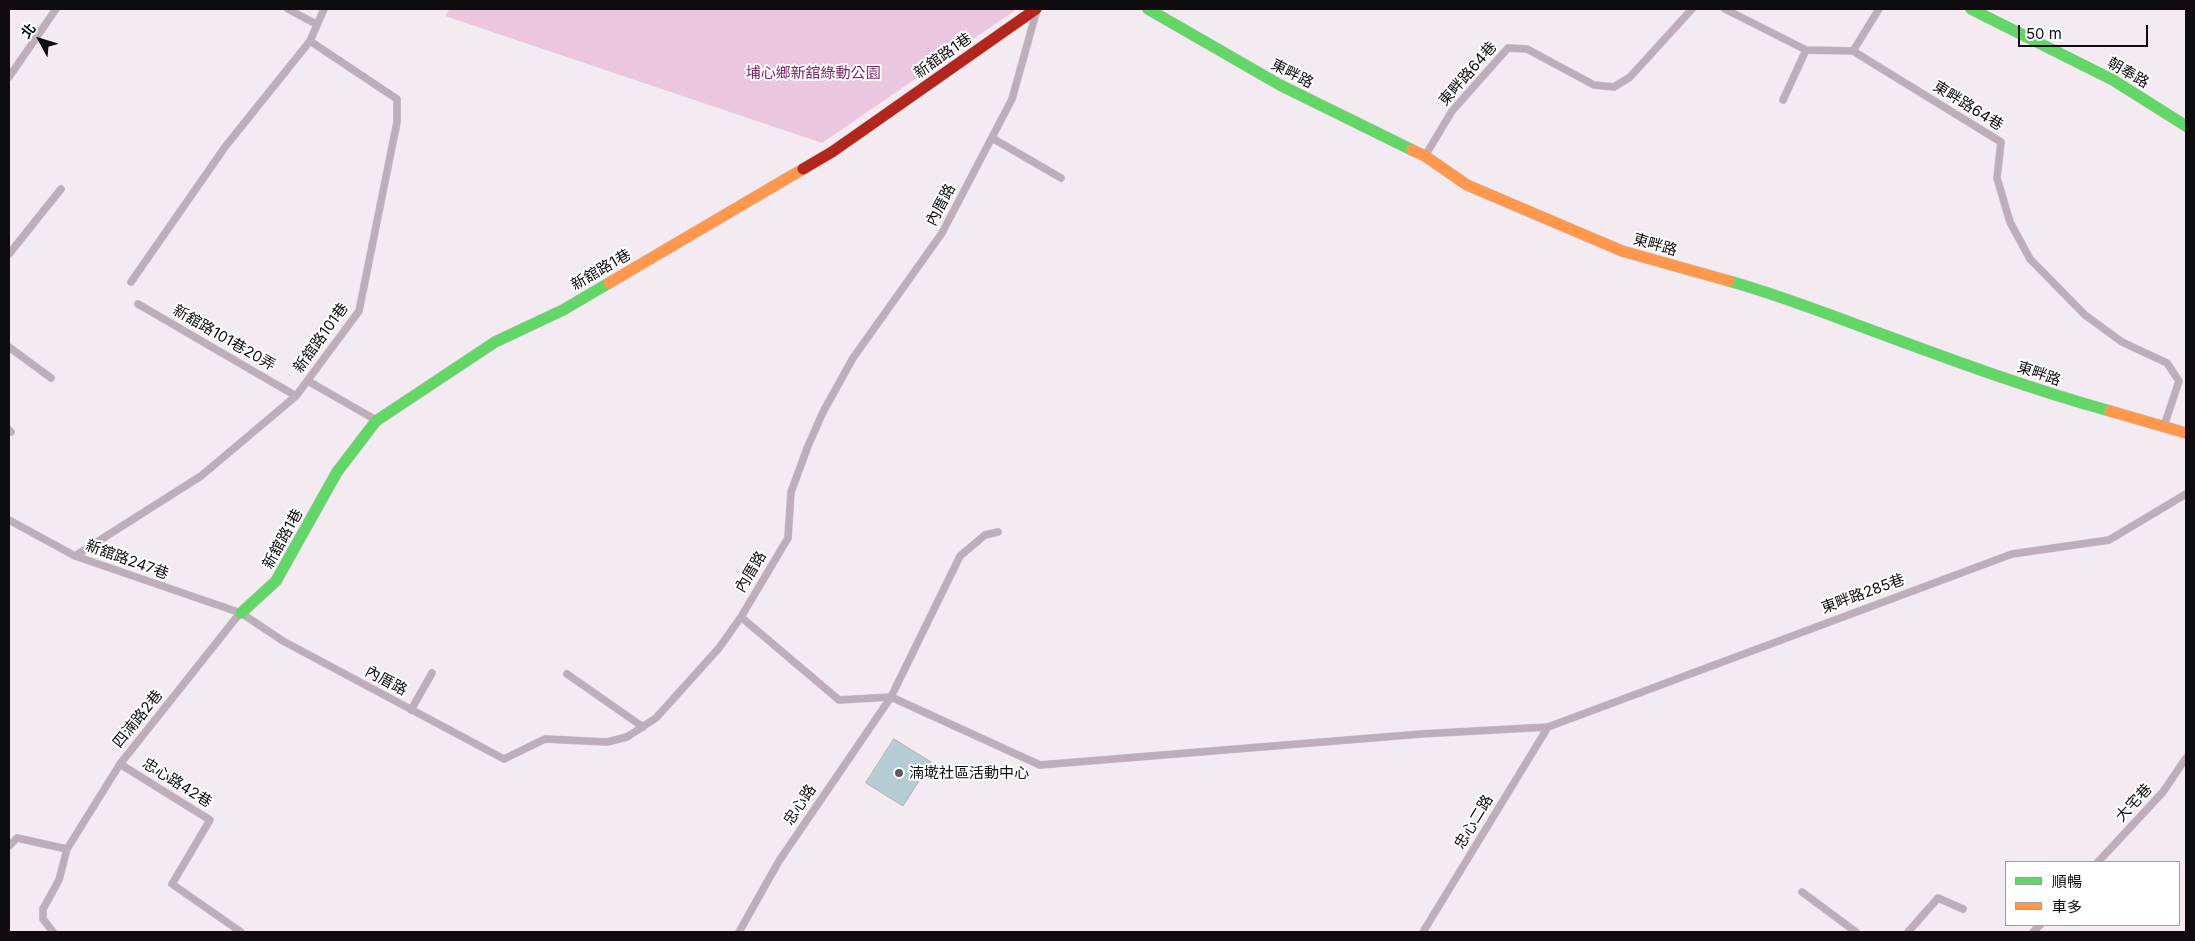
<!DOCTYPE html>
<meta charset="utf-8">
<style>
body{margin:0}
#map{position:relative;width:2195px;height:941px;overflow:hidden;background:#f4eaf1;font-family:Inter,"Noto Sans TC",sans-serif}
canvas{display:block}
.frame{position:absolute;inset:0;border:10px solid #100b0e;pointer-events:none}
.legend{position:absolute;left:2005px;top:861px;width:175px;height:65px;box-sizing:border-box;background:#fff;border:1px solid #9f9d9f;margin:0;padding:6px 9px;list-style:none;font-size:15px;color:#100b0e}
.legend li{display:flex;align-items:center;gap:10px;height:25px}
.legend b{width:25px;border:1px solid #9f9d9f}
.north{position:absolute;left:15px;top:15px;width:50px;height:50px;-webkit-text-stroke:4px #fff;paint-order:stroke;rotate:309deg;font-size:14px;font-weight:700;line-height:20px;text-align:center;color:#100b0e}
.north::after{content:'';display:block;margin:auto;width:18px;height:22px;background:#100b0e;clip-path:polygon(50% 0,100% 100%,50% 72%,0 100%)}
.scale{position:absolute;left:2018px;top:25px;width:130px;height:22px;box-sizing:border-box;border:2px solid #100b0e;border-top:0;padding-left:6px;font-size:15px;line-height:18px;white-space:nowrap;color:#100b0e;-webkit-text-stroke:4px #fff;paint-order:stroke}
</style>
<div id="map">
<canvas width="2195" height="941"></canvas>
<div class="frame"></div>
<ul class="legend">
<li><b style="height:6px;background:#63d668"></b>順暢</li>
<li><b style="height:6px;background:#ff974d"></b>車多</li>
</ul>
<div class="north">北</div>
<div class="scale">50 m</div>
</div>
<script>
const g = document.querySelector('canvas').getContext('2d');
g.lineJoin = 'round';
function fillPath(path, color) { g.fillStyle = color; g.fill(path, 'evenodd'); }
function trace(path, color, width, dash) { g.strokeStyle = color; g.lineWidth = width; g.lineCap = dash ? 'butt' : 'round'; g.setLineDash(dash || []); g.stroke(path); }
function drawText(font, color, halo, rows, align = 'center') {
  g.font = font + ' Inter,"Noto Sans TC",sans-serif'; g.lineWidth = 4; g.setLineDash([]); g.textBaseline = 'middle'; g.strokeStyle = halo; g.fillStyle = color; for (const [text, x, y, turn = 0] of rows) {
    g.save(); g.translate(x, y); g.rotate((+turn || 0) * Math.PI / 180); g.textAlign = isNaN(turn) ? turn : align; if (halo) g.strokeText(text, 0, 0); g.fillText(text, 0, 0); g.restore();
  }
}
const green = new Path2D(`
 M 450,9 L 1017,9 L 822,143 L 445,16 Z`);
const building = new Path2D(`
 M 894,739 L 931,762 L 903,806 L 866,783 Z`);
const lane = new Path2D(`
 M 288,9 L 316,24
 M 1725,9 L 1806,50 L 1853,51 L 2001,142 L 1997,178 L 2010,222 L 2030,259 L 2085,315 L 2122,342 L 2167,363 L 2179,381 L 2164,426
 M 1853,51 L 1879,9
 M 9,77 L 56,9
 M 1783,100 L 1806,50
 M 992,138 L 1061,178
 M 1425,156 L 1452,111 L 1508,48 L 1527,49 L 1594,85 L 1614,87 L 1630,77 L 1692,9
 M 9,254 L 61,189
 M 131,282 L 225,147 L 310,41 L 324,9
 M 138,304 L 296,396
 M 9,347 L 51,378
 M 308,381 L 376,420
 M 9,430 L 11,432
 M 9,520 L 75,556 L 241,613 L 283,641 L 504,759 L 545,739 L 607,742 L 627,737 L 656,718 L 719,648 L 741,617 L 788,538 L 791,492 L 808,446 L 823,412 L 853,358 L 942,233 L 1012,99 L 1036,13
 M 75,556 L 201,476 L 296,396 L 359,311 L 397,122 L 397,99 L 310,41
 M 741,617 L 839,700 L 891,697 L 1040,765 L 1421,734 L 1548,727 L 2012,554 L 2109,540 L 2186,494
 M 567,674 L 643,727
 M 411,710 L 432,673
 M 120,764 L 210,820 L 172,884 L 241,932
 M 9,846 L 17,838 L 67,849
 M 2098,862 L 2163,792 L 2186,758
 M 1802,892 L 1856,932
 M 53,932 L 43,919 L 43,909 L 59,880 L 67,849 L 120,764 L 240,613
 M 739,932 L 779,861 L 891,697 L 960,556 L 985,535 L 998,532
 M 1423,932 L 1548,727
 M 1908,932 L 1938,898 L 1963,909
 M 2033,932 L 2040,925`);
const fast = new Path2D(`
 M 1148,9 L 1280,85 L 1412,150
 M 1971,9 L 2113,80 L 2186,126
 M 1729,281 C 1783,296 1835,317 1887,336 C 1960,363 2034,390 2110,411
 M 241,613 L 276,581 L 337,472 L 376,421 L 495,342 L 563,310 L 609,283`);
const slow = new Path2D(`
 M 1412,150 L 1425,156 L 1467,185 L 1622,251 L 1729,281
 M 609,283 L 803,169
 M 2110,411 L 2186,433`);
const jam = new Path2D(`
 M 803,169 L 832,152 L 1036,9`);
const markers = [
 [899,773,5,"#60595d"]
];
const streetNames = [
 ["新舘路1巷",943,56,-35],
 ["朝奉路",2128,73,30],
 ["東畔路",1292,74,27],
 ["東畔路64巷",1468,74,-49],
 ["東畔路64巷",1968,106,32],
 ["內厝路",941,205,-62],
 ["東畔路",1655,245,16],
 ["新舘路1巷",601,270,-30],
 ["新舘路101巷20弄",224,338,30],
 ["新舘路101巷",321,338,-54],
 ["東畔路",2039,374,19],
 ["新舘路1巷",283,539,-61],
 ["新舘路247巷",127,560,20],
 ["內厝路",751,572,-59],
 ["東畔路285巷",1863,594,-20],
 ["內厝路",386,681,28],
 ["四湳路2巷",138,719,-51],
 ["忠心路42巷",177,783,32],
 ["大宅巷",2134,803,-47],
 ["忠心路",800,805,-56],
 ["忠心二路",1474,822,-59]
];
const parkNames = [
 ["埔心鄉新舘綠動公園",813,73]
];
const poiNames = [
 ["湳墘社區活動中心",909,773]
];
fillPath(green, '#ebc6df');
fillPath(building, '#b5ccd2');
trace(building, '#b0b0b3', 1);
trace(lane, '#cfc7cc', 8);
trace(fast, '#cfc7cc', 12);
trace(slow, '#cfc7cc', 12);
trace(jam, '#cfc7cc', 12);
trace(lane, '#beaeb9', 7);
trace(fast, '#63d668', 11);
trace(slow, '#ff974d', 11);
trace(jam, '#b3261e', 11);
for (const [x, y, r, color] of markers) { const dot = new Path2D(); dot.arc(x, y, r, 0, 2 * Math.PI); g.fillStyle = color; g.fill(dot); trace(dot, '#fff', 2); }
drawText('15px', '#100b0e', '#fff', streetNames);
drawText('15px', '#7f226a', '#fff', parkNames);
drawText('15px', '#100b0e', '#fff', poiNames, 'left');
</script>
